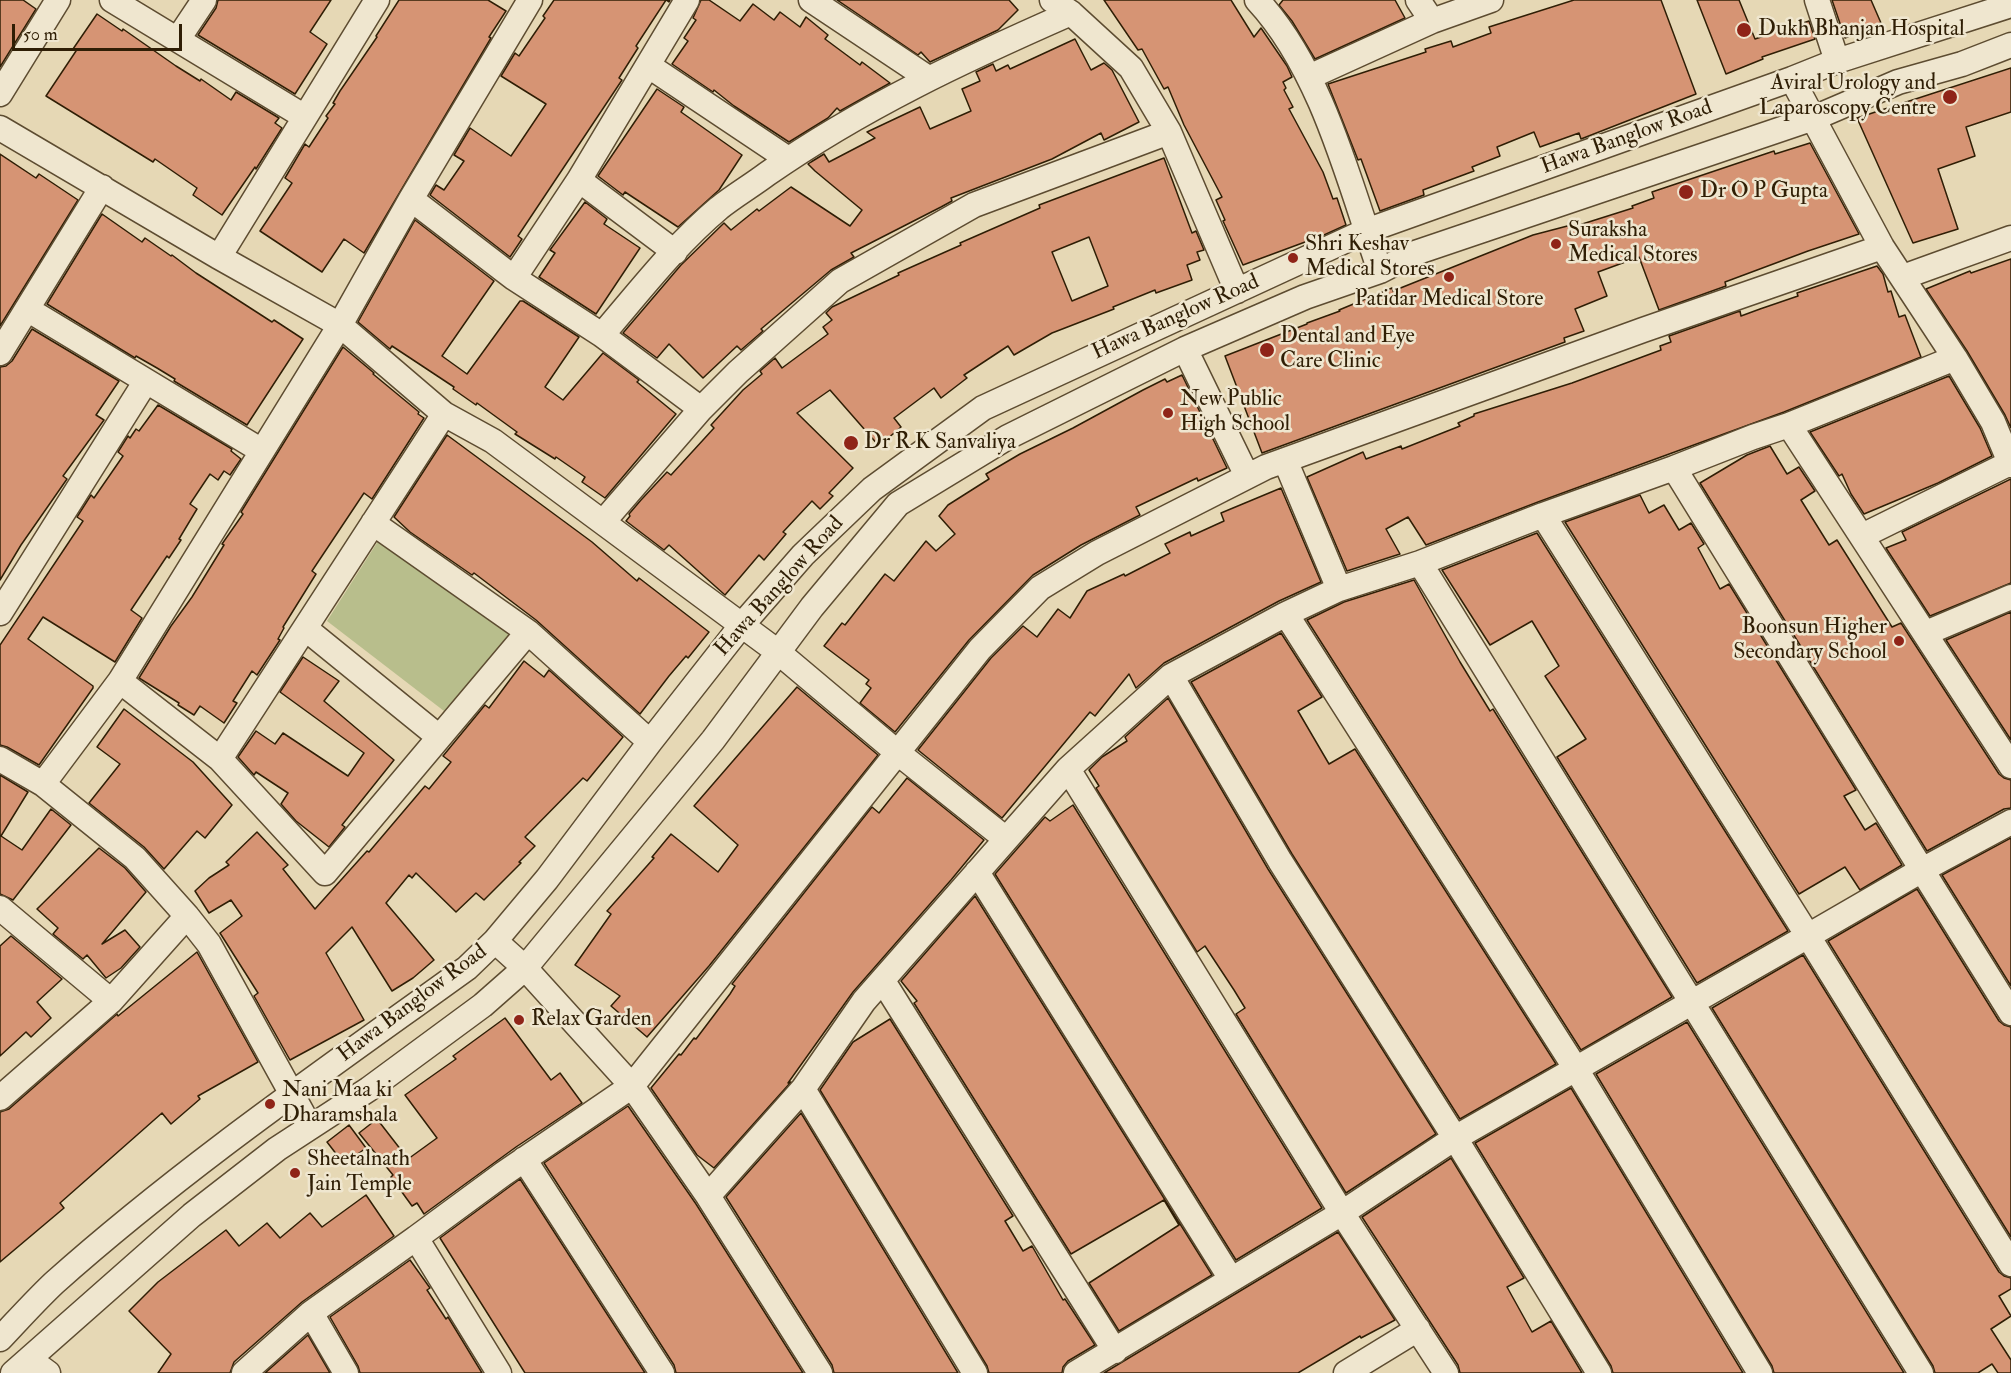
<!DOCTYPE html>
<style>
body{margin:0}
#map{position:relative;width:2011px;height:1373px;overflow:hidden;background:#e6d8b5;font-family:"IM FELL Double Pica",serif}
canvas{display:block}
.scale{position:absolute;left:12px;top:24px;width:170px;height:27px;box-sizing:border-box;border:3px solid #2f1e05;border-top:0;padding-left:8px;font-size:18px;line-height:21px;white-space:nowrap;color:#2f1e05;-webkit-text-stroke:4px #efe6cf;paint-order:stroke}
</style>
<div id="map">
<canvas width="2011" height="1373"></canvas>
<div class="scale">50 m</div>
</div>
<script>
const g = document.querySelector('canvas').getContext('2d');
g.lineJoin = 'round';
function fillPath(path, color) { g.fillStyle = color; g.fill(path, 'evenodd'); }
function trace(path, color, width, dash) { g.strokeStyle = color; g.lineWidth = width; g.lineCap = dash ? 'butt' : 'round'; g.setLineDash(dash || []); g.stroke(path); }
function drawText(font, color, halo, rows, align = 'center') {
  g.font = font + ' "IM FELL Double Pica",serif'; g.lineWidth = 5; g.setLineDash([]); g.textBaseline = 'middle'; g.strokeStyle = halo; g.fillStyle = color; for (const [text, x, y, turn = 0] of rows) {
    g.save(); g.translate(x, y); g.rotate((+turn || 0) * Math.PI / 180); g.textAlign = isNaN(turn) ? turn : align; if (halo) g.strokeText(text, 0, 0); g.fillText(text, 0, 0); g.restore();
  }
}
const green = new Path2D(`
 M 382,535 L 510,634 L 444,711 L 327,621 Z`);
const building = new Path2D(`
 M 0,0 L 23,0 L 36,9 L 0,67 Z
 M 218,0 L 331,0 L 310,32 L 327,44 L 295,94 L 198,35 L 216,8 Z
 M 399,0 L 488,0 L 506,11 L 489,37 L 491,38 L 364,253 L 344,239 L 322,272 L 260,231 L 292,183 L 285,178 L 305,144 L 309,147 L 328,118 L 326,116 L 335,104 L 333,103 L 340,91 L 377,37 L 376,36 Z
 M 554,0 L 670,0 L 669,2 L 666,0 L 636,46 L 638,48 L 619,78 L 622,80 L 518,236 L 522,239 L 510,257 L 430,195 L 436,185 L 444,190 L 464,161 L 454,155 L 470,128 L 511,156 L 546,104 L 501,76 L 515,53 L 519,56 L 545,18 L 543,16 Z
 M 701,0 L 709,0 L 740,21 L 753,4 L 774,20 L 780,12 L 800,27 L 806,17 L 828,35 L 825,39 L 860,65 L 862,62 L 890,83 L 840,111 L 837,108 L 828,118 L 789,142 L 734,106 L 714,90 L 713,92 L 672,64 L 688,41 L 684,38 L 696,20 L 693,18 Z
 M 837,0 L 1009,0 L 1018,10 L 998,30 L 930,62 L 921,52 L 918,55 Z
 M 1104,0 L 1231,0 L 1254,37 L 1261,28 L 1287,66 L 1292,77 L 1283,82 L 1286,88 L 1284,90 L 1293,107 L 1289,109 L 1323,172 L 1333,199 L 1337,198 L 1346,225 L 1324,235 L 1243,265 L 1223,221 L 1225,220 L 1216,200 L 1222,197 L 1184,125 L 1168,87 L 1164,89 L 1142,49 L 1138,50 Z
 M 1283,0 L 1395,0 L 1405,18 L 1315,59 L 1292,21 L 1279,5 Z
 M 1574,0 L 1661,0 L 1696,94 L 1581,139 L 1579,133 L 1540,147 L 1534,132 L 1497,147 L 1500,156 L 1472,167 L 1474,171 L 1423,190 L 1424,195 L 1380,211 L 1361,159 L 1358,160 L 1328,84 L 1426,52 L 1425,49 L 1451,41 L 1453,47 L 1491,33 L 1489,27 Z
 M 1697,0 L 1739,0 L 1755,39 L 1809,21 L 1815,39 L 1762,57 L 1763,59 L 1726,74 Z
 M 1832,0 L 1871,0 L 1881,23 L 1845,38 Z
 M 97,14 L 122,31 L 123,29 L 176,66 L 200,81 L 201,79 L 231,100 L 236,92 L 279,118 L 275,123 L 282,128 L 256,169 L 255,167 L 222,215 L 193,195 L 197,188 L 155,159 L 153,162 L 46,96 L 76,51 L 73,49 Z
 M 1075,39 L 1091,70 L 1104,63 L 1112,70 L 1139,122 L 1104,140 L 1101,133 L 1052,159 L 951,198 L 952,201 L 941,207 L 851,253 L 854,257 L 831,270 L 761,329 L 763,331 L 741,350 L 737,346 L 703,378 L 669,344 L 657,358 L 623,333 L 681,265 L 724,223 L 731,230 L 757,209 L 759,211 L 791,187 L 850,226 L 862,210 L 815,171 L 808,164 L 811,162 L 824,154 L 829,162 L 875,138 L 867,132 L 920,107 L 930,129 L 971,111 L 962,89 L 980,81 L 976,72 L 993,64 L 996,71 L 1008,65 L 1010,69 Z
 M 2011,68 L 2011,112 L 1966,127 L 1975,156 L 1938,169 L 1958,229 L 1913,243 L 1857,118 Z
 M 657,89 L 684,107 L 681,112 L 742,155 L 719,190 L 678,227 L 625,192 L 623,195 L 598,176 Z
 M 1810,143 L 1859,234 L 1808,251 L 1725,282 L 1726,286 L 1659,310 L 1639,257 L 1598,272 L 1607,296 L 1575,309 L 1584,331 L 1564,338 L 1565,342 L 1262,453 L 1225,356 L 1307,324 L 1307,323 L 1340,311 L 1339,310 L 1392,288 L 1393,291 L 1533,235 L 1575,224 L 1576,226 L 1633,208 L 1632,206 L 1654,198 L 1652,192 L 1774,151 L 1775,154 Z
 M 0,154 L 36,178 L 39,174 L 78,200 L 0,326 Z
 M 1164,158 L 1192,233 L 1196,231 L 1204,250 L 1197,252 L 1200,260 L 1187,265 L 1192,280 L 1156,293 L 1155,290 L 1113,307 L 1114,309 L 1052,333 L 1014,355 L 1008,346 L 964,375 L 967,378 L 941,398 L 934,388 L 894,418 L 901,427 L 879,446 L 830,390 L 797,413 L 853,468 L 829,493 L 833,496 L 820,509 L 812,501 L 783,532 L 786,534 L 764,560 L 759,555 L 725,595 L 669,545 L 664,550 L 626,521 L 630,516 L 629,514 L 641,500 L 667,472 L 671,475 L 714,428 L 711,425 L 743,390 L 762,374 L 760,371 L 775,358 L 782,368 L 828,334 L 823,327 L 832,320 L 826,313 L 832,307 L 899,275 L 898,273 L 961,245 L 960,243 L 1040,208 L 1039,205 ZM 1089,237 L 1108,286 L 1072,301 L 1052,252 Z
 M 585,202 L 607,219 L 604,224 L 640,248 L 596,314 L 539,277 L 555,253 L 550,250 Z
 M 102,214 L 142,242 L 145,238 L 171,256 L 172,255 L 196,273 L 272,322 L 274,320 L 303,339 L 247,425 L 174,381 L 175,379 L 157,368 L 136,356 L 135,358 L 47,304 Z
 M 415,220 L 494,281 L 442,356 L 467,374 L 520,301 L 523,301 L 579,337 L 545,387 L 563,400 L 603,353 L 639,380 L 637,382 L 676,414 L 605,498 L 582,482 L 585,477 L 556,457 L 555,459 L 515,434 L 517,432 L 477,403 L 476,405 L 453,389 L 454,387 L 392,346 L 390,349 L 358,322 Z
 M 2011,259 L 2011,428 L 2005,415 L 1967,351 L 1926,289 L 1970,271 L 1971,273 Z
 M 1877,266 L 1883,274 L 1888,292 L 1891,291 L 1899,317 L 1905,315 L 1921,357 L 1784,412 L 1538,502 L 1426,545 L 1408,517 L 1386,529 L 1400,554 L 1347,571 L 1307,477 L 1363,452 L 1366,459 L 1401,446 L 1402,449 L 1460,426 L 1458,423 L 1474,416 L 1474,414 L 1572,383 L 1661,350 L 1660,346 L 1671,342 L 1669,336 L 1740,311 L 1741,316 L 1760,309 L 1798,296 L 1797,293 Z
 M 32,329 L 119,381 L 96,415 L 104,420 L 63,476 L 67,479 L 21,545 L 0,580 L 0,367 L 6,366 L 12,361 Z
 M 343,347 L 374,373 L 373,374 L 419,412 L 418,414 L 424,418 L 372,499 L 364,493 L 312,571 L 316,574 L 283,627 L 284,628 L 278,639 L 280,640 L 257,675 L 252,671 L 233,701 L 237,703 L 224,723 L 200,706 L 194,715 L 178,705 L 179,703 L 139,678 L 171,626 L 192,597 L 224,545 L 222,544 L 243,514 L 241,512 Z
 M 1182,375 L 1227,468 L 1198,481 L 1197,478 L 1136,507 L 1140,515 L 1081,545 L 1033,575 L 969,640 L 895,732 L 860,703 L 871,688 L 866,684 L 869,680 L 824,646 L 842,623 L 845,625 L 885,574 L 894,581 L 926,541 L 936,551 L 955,534 L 939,516 L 948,505 L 989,479 L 986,474 L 1020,454 L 1073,428 L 1143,390 L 1165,379 L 1167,382 Z
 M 1949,376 L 1980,428 L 1992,456 L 1938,483 L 1864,514 L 1851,494 L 1842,474 L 1839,476 L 1810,432 Z
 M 158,405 L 232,449 L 231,451 L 241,459 L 230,475 L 224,471 L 218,480 L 210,474 L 190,504 L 197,509 L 179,539 L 181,540 L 169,558 L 167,556 L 131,610 L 142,618 L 115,662 L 43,617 L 28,639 L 93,686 L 93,688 L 39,765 L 7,747 L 0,745 L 0,645 L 83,521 L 77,517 L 91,495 L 94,498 L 123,456 L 118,452 L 128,436 L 130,438 L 136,429 L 139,431 Z
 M 447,435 L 592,542 L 637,581 L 639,578 L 709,632 L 688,658 L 686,656 L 669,676 L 640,714 L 536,620 L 474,573 L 472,575 L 410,532 L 394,517 Z
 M 1770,446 L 1787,474 L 1799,467 L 1815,491 L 1801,500 L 1829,545 L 1837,540 L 1892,627 L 1901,623 L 1999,774 L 2004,778 L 2011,780 L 2011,808 L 2004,809 L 1927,851 L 1700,483 L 1747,455 Z
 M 2011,479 L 2011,583 L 1930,616 L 1886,548 L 1906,540 L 1902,532 Z
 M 1281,488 L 1321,582 L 1279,601 L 1164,663 L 1136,688 L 1129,674 L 1095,716 L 1090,712 L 1002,818 L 918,750 L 991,658 L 1023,626 L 1037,637 L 1058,609 L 1070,618 L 1087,591 L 1124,574 L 1125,576 L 1170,553 L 1165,544 L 1190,532 L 1191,536 L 1224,521 L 1221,513 Z
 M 1640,495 L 1649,513 L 1664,505 L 1679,530 L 1691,523 L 1704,544 L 1698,548 L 1720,589 L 1729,584 L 1856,790 L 1844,796 L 1865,830 L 1876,823 L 1902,865 L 1860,890 L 1845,867 L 1799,894 L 1565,522 Z
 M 1537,533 L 1788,931 L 1697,983 L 1557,757 L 1586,739 L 1545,676 L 1559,666 L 1532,621 L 1490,645 L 1442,570 Z
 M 1414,580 L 1460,662 L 1490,711 L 1493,709 L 1672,997 L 1581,1050 L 1307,620 L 1344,602 Z
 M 2011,612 L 2011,740 L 1946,640 Z
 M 1281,633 L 1322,697 L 1298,711 L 1329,764 L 1355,749 L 1556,1064 L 1460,1119 L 1292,854 L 1191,682 Z
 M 303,657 L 339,681 L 324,701 L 394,760 L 342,825 L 345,827 L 329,847 L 296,821 L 281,804 L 288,793 L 256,772 L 254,775 L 238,757 L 256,731 L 275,744 L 283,733 L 348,776 L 364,753 L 280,692 Z
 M 524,661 L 544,677 L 549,670 L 623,737 L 587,781 L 583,778 L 525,837 L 535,846 L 519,862 L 521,863 L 484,900 L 476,893 L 456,912 L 416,873 L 412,878 L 409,875 L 386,903 L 434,960 L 413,978 L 392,991 L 352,927 L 326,953 L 364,1020 L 290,1060 L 254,996 L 258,993 L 220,933 L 242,916 L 231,900 L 209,913 L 195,891 L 209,878 L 229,865 L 226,862 L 257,832 L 288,865 L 283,869 L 315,909 L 367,851 L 369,852 L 425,786 L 429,789 L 451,762 L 443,756 L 485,705 L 489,708 Z
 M 797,687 L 878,755 L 709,966 L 647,1037 L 611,1006 L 620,996 L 575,965 L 611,914 L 607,911 L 654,858 L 652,857 L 671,834 L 718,872 L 738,845 L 694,806 Z
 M 1168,698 L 1268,869 L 1436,1134 L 1346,1193 L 1236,1014 L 1245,1008 L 1234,990 L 1205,946 L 1197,952 L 1096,788 L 1099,786 L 1089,770 L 1102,757 L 1127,741 L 1125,737 Z
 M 124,709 L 193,762 L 232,805 L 205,838 L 197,831 L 164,869 L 144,847 L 89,803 L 120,764 L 97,747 Z
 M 0,775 L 28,792 L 1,836 L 22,850 L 51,809 L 71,825 L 13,900 L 0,894 Z
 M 907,778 L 984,840 L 951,880 L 853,992 L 788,1083 L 791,1082 L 714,1168 L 697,1155 L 651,1088 L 679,1054 L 681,1055 L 694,1038 L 696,1039 L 730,994 L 735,986 L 732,984 L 872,807 L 879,813 Z
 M 1073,805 L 1322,1208 L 1236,1260 L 995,874 L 1045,817 L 1050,821 Z
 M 2011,838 L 2011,986 L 1942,875 Z
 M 99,848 L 125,868 L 146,892 L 102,944 L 125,930 L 140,947 L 121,968 L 106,978 L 87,955 L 83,959 L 53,934 L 58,928 L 37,909 Z
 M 1917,889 L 1999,1021 L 2004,1025 L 2011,1027 L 2011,1237 L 1828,941 Z
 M 975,896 L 1212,1275 L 1119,1331 L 1089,1283 L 1179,1225 L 1164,1200 L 1071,1254 L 914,1003 L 917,1001 L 901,981 Z
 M 11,936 L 62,979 L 37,1002 L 51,1018 L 31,1037 L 26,1032 L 0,1056 L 0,946 Z
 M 197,952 L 258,1062 L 198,1096 L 200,1099 L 171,1124 L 162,1113 L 60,1203 L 64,1208 L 0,1262 L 0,1112 L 9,1109 L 117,1014 L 118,1016 Z
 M 1803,955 L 1999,1272 L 2004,1276 L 2011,1278 L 2011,1289 L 1999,1296 L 2011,1316 L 1991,1329 L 2011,1360 L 2011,1373 L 1998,1373 L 1992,1364 L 1978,1373 L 1935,1373 L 1933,1366 L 1712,1008 Z
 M 505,1018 L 551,1080 L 560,1073 L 582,1103 L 516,1147 L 424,1214 L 417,1203 L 412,1206 L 391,1177 L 393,1175 L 359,1133 L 377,1119 L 408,1159 L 437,1138 L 405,1095 L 456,1059 L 453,1056 Z
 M 890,1019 L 1013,1216 L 1005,1221 L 1023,1251 L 1032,1246 L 1063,1300 L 1065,1299 L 1095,1345 L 1068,1361 L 1063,1367 L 1062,1373 L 989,1373 L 987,1366 L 820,1090 L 853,1042 Z
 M 1687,1022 L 1904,1373 L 1774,1373 L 1772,1366 L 1596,1074 Z
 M 1571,1088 L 1743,1373 L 1613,1373 L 1611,1366 L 1475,1143 Z
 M 628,1106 L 696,1204 L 803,1373 L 676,1373 L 674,1365 L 544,1163 Z
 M 801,1113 L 958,1373 L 834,1373 L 832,1365 L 726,1197 Z
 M 349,1125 L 366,1148 L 344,1164 L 327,1142 Z
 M 1451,1158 L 1524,1278 L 1507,1287 L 1532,1332 L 1551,1321 L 1582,1373 L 1460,1373 L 1458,1365 L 1362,1217 Z
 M 520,1179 L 645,1373 L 525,1373 L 440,1238 Z
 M 366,1195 L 394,1236 L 302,1302 L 234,1362 L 230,1373 L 158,1373 L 171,1354 L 129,1311 L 158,1282 L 226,1230 L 239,1246 L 267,1223 L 280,1238 L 310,1213 L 322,1227 Z
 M 1338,1232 L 1395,1320 L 1361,1338 L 1360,1336 L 1298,1373 L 1104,1373 Z
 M 410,1260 L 430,1288 L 427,1290 L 446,1319 L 448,1317 L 482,1373 L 360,1373 L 358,1366 L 330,1317 Z
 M 308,1335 L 330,1373 L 265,1373 Z`);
const minor = new Path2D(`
 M 112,0 L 305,117
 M 811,0 L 928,78
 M 1052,0 L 1071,13 L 1131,68 L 1169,132 L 1237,291
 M 1257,0 C 1322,70 1349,182 1380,271
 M 1418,0 L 1432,21
 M 1817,0 L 1837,61
 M 178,39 L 204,0
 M 649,66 L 788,159
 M 1309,77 L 1432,21 L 1491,0
 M 1792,79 L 1882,247 L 1955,358 L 1993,422 L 2011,465
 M 0,94 L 58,0
 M 0,128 L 219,257 L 340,325 L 444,414 L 493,441 L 778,652 L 898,753 L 1006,839
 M 579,180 L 675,252
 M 411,199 L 514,278 L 602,335 L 701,409
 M 219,257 L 377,0
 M 1903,277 L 2011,238
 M 514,278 L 579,180 L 687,0
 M 27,309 L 262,451
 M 602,335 C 639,292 675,245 719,208 C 734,196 751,186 767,174 C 863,107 964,60 1071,13
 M 1185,349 L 1247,476
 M 0,353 L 102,187
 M 1789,425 L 2011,766
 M 1285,460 L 1339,589
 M 1674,468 L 1922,870 L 2011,822
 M 1543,515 L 1808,936 L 1922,870 L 2011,1013
 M 603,522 L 701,409 L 738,372 L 840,281 L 974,205 L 1169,132
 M 373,523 L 528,632 L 650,742
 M 1862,536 L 2010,463
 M 1420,563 L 1921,1373
 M 0,613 L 146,381
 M 1286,614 L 1576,1069 L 1760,1373
 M 306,629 L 439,737
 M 1926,633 L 2011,597
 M 1171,676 L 1280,861 L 1455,1138 L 1599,1373
 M 120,681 L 220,759 L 325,873 L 528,632
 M 0,759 L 43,784 L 135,858 L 187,916 L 209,944 L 310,1127
 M 220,759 L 444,414
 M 1068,769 L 1171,676 L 1286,614 L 1339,589 L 1420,563 L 1543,515 L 1674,468 L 1753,437 L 1789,425 L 1955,358
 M 43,784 L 120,681 L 340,325 L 411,199 L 530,0
 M 977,872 L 1231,1279
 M 0,908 L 111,1001
 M 883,981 L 1115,1351
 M 803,1089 L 975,1373
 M 0,1098 L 111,1001 L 187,916
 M 524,1159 L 662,1373
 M 708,1196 L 803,1089 L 864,1001 L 1068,769 L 1342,1213 L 1455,1138 L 1808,936 L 2011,1264
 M 416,1238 L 503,1174 L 632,1086 L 525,968 L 495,941
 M 311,1313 L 346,1373
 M 0,1339 C 18,1320 35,1301 54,1283 C 183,1168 327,1069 467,968 L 495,941 L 547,879 L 650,742 L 741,626 L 803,555 L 872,489 L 983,408 L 1366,231 L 1792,79 L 1837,61 L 2011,5
 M 29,1359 L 48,1373
 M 13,1373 L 192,1215 L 277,1149 L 369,1089 L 483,1005 L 525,968 L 713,740 L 812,607 L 898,504 L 1008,437 L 1185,349 L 1305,297 L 1380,271 L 1415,253 L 1814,118 L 1898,82 L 1962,64 L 2011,45
 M 244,1373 L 311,1313 L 416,1238 L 499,1373
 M 820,1373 L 708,1196 L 632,1086 L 980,649 L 1040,588 L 1097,553 L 1266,467 L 1643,330 L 1882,247
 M 1076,1373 L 1342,1213 L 1446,1373
 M 1346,1373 L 1418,1329`);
const markers = [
 [1744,30,8,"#8f2418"],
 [1950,97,8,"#8f2418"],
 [1686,192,8,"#8f2418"],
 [1556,244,6,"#8f2418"],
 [1293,258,6,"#8f2418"],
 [1449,277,6,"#8f2418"],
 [1267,350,8,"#8f2418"],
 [1168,413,6,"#8f2418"],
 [851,443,8,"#8f2418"],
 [1899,641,6,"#8f2418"],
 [519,1020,6,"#8f2418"],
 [270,1104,6,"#8f2418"],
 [295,1173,6,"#8f2418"]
];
const poiNames = [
 ["Dukh Bhanjan Hospital",1758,30],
 ["Aviral Urology and",1936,84,"right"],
 ["Laparoscopy Centre",1936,109,"right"],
 ["Dr O P Gupta",1700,192],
 ["Suraksha",1568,231],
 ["Medical Stores",1568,256],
 ["Shri Keshav",1305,245],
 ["Medical Stores",1305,270],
 ["Patidar Medical Store",1449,300,"center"],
 ["Dental and Eye",1280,337],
 ["Care Clinic",1280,362],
 ["New Public",1180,400],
 ["High School",1180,425],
 ["Dr R K Sanvaliya",864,443],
 ["Boonsun Higher",1887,628,"right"],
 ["Secondary School",1887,653,"right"],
 ["Relax Garden",531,1020],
 ["Nani Maa ki",282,1091],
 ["Dharamshala",282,1116],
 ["Sheetalnath",307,1160],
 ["Jain Temple",307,1185]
];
const streetNames = [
 ["Hawa Banglow Road",1627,138,-20],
 ["Hawa Banglow Road",1176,318,-24],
 ["Hawa Banglow Road",780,587,-48],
 ["Hawa Banglow Road",413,1004,-37]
];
fillPath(green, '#b8be8c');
fillPath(building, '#d69474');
trace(building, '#2f1e05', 1.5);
trace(minor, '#5d4c31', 27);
trace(minor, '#efe6cf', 24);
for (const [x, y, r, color] of markers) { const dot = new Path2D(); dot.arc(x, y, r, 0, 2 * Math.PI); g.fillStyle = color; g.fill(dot); trace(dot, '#efe6cf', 2); }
drawText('22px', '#2f1e05', '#efe6cf', poiNames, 'left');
drawText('22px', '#2f1e05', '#efe6cf', streetNames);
</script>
